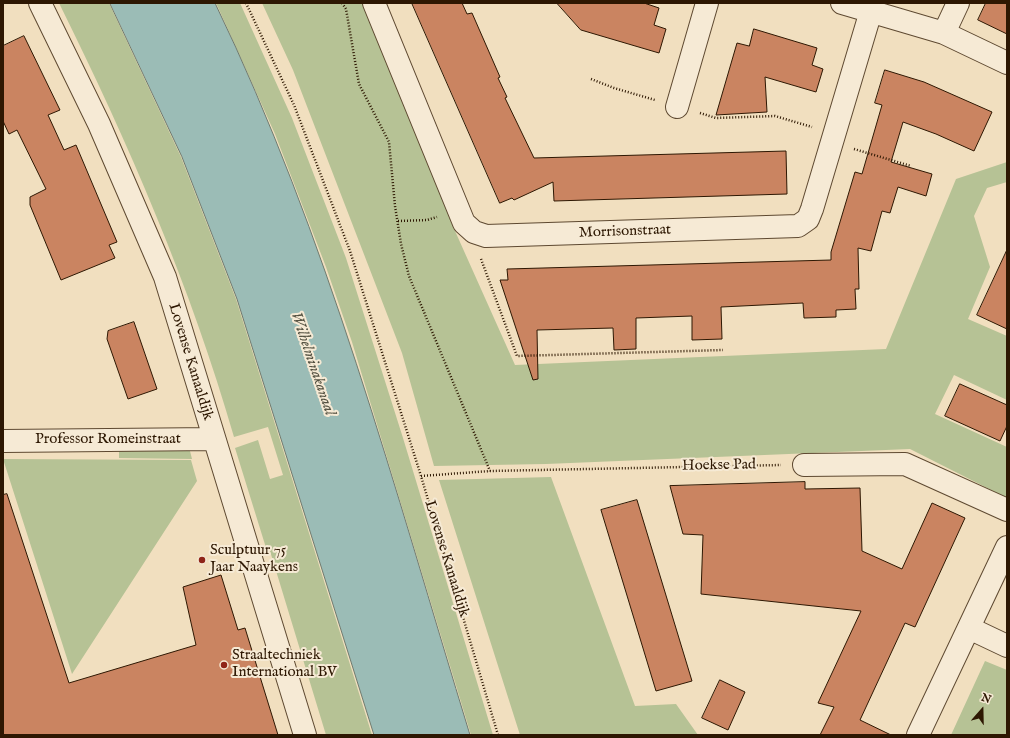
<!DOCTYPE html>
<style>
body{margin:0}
#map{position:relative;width:1010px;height:738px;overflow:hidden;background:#f1dfbf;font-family:"IM FELL English",serif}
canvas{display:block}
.frame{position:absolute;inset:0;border:4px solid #2d1702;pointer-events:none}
.north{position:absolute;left:962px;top:690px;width:40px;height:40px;-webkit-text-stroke:3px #f6ead5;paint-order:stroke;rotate:20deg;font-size:11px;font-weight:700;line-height:16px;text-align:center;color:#2d1702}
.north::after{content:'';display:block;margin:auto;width:14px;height:18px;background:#2d1702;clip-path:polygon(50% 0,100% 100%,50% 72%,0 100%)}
</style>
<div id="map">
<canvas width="1010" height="738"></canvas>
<div class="frame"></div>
<div class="north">N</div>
</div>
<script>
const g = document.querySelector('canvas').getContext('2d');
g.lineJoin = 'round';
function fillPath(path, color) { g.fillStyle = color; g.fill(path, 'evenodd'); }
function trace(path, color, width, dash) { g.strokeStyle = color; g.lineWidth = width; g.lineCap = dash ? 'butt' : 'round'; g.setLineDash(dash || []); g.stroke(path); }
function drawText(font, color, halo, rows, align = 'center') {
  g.font = font + ' "IM FELL English",serif'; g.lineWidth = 4; g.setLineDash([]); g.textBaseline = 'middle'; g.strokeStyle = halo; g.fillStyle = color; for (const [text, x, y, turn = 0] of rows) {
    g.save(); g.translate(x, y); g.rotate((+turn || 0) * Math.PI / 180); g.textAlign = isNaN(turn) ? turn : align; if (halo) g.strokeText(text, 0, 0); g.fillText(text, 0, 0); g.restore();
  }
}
const green = new Path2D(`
 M 59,3 L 109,3 L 181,157 L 236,299 L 372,735 L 326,735 L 270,551 L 267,551 L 235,448 L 258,440 L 270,479 L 283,475 L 268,427 L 234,437 C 191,287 128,142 59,3 Z
 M 216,3 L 240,3 L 292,118 L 346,258 L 403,438 L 493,735 L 471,735 L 352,342 L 326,267 L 275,134 Z
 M 262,3 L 363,3 L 448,204 L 451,222 L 515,365 L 886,349 L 956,179 L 1007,162 L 1007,182 L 987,188 L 974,216 L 990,267 L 968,319 L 1007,336 L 1007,400 L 954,375 L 935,414 L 1007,447 L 1007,498 L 910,449 L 546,464 L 434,466 L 402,353 L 293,70 Z
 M 119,439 L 187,439 L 192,459 L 119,458 Z
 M 3,459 L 191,460 L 197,481 L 72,674 Z
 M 551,477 L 635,706 L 676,704 L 698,735 L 520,735 L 439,480 Z
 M 985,661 L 1007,670 L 1007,735 L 951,735 Z`);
const water = new Path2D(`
 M 110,3 L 215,3 C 328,237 394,487 470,735 L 374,735 L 237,299 L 182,157 Z`);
const building = new Path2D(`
 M 412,3 L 462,3 L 467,14 L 472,13 L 500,77 L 498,78 L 507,97 L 505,98 L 534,158 L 786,151 L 787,194 L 554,201 L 553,182 L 514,200 L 512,198 L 500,203 Z
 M 557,3 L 644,3 L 659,8 L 654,25 L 666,29 L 659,53 L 581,30 Z
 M 986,3 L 1007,3 L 1007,34 L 978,20 Z
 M 754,29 L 817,48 L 812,65 L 823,69 L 816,92 L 765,77 L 767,112 L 716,115 L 737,43 L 749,46 Z
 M 24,36 L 60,110 L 48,115 L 64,150 L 76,145 L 117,242 L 109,245 L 115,258 L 61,280 L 30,205 L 30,197 L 46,189 L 17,130 L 9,134 L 3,121 L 3,46 Z
 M 885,70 L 924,82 L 992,112 L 974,151 L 936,134 L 903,122 L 891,162 L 932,174 L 926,196 L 898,187 L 890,213 L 882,211 L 871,251 L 858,248 L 859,289 L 855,289 L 856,309 L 836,310 L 836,317 L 804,318 L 803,303 L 721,307 L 722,339 L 692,340 L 692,316 L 636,318 L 636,349 L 614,350 L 613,328 L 537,330 L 538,379 L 533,380 L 500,280 L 508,280 L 507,269 L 831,260 L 831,252 L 855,172 L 862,174 L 882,105 L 875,103 Z
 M 1007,250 L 1007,329 L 977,315 Z
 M 134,322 L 157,389 L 128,399 L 107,339 L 108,331 Z
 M 960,384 L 1007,405 L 1007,426 L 1000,441 L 945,416 Z
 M 805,482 L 805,489 L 860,488 L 862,551 L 902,569 L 932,503 L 965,518 L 915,627 L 905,623 L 860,720 L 891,735 L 820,735 L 834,707 L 818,703 L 861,611 L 701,594 L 703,535 L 683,534 L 670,486 Z
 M 7,494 L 69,683 L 196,645 L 183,587 L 221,575 L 238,630 L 245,628 L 278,735 L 3,735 L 3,495 Z
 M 637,500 L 692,681 L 656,691 L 601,510 Z
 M 720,680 L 745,692 L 728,730 L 702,718 Z`);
const path = new Path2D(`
 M 246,3 L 294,105 L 350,251 L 421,476 L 498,735
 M 342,3 L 346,9 L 359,84 L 389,142 L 395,206 L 401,244 L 409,276 L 490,471
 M 591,79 L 614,88 L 655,100
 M 700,113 L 716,118 L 775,116 L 812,127
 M 854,149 L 911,166
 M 398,221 L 427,220 L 437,217
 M 481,259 L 517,356 L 723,350
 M 421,476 L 490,471 L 781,465`);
const minor = new Path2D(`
 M 40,3 L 99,124 L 165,277 L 305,735
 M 374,3 L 464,223 L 474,232 L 486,236 L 798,226 L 808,219 L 812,209 L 871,11
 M 842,3 L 944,33 L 1007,63
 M 944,33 L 958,3
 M 677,107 L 707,3
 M 3,441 L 213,439
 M 804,465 L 905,464 L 1007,510
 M 969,628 L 1007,646
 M 918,735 L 1007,547`);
const markers = [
 [202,560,4,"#8f2418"],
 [224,665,4,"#8f2418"]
];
const streetNames = [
 ["Morrisonstraat",625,232,-2],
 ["Lovense Kanaaldijk",190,362,73],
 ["Professor Romeinstraat",108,440],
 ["Hoekse Pad",719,466,-1],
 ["Lovense Kanaaldijk",446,559,73]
];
const poiNames = [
 ["Sculptuur 75",210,551],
 ["Jaar Naaykens",210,568],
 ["Straaltechniek",232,656],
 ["International BV",232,673]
];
const waterNames = [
 ["Wilhelminakanaal",312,364,71]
];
fillPath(green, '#b6c295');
fillPath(water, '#9bbcb6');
trace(water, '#6f7a6e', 1);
fillPath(building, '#ca8461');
trace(building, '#2d1702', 1);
trace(minor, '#5e4931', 24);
trace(path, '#2d1702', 2.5, [1, 2]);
trace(minor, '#f6ead5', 22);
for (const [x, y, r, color] of markers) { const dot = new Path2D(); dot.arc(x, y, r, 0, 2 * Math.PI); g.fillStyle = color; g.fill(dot); trace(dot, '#f6ead5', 1.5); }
drawText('15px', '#2d1702', '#f6ead5', streetNames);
drawText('15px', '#2d1702', '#f6ead5', poiNames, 'left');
drawText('italic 16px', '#545141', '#f6ead5', waterNames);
</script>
